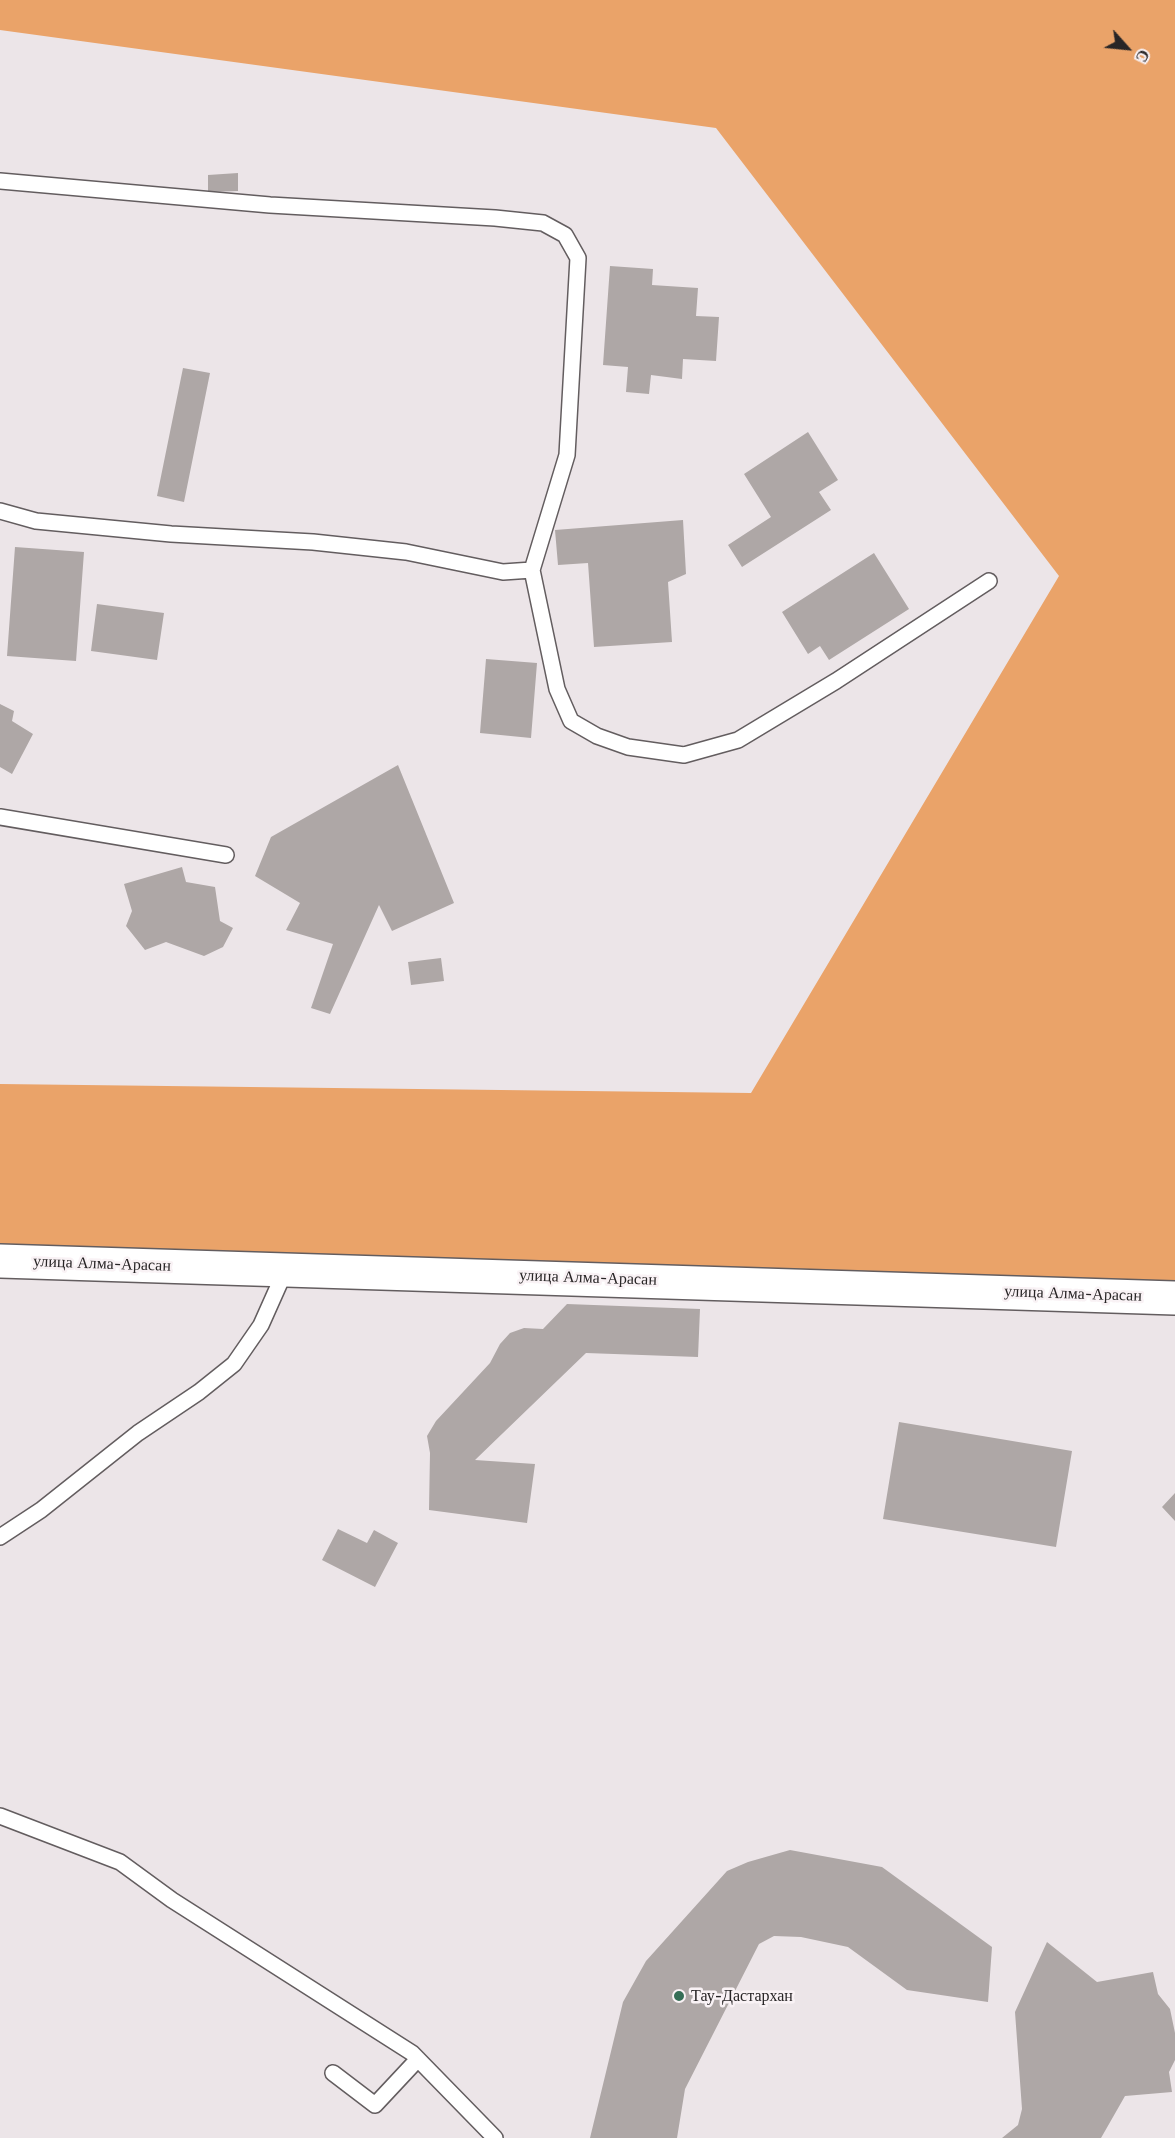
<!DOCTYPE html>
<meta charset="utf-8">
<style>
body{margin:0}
#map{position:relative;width:1175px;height:2138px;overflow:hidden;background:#ece5e8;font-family:"Libre Baskerville",serif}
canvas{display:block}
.north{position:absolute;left:1097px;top:18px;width:60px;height:60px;-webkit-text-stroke:4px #f9f2f5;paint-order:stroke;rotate:117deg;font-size:16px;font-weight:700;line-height:24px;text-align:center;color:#282526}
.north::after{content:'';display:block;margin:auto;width:21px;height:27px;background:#282526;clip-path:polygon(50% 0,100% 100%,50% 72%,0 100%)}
</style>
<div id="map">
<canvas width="1175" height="2138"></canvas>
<div class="north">С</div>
</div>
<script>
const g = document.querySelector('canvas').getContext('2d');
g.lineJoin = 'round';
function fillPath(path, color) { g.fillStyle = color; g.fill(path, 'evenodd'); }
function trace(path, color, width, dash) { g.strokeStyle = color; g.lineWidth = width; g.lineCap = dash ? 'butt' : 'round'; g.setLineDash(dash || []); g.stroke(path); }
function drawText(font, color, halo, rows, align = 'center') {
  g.font = font + ' "Libre Baskerville",serif'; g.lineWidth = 5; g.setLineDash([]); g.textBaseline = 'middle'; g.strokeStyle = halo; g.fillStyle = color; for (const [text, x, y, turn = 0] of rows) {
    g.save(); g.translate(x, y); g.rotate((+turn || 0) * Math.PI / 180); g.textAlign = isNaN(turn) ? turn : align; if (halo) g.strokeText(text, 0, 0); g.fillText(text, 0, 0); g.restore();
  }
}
const forest = new Path2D(`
 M 0,0 L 1175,0 L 1175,1298 L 0,1261 L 0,1084 L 751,1093 L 1059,576 L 716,128 L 0,30 Z`);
const building = new Path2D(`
 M 238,173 L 238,191 L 208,192 L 208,175 Z
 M 610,266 L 653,269 L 652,285 L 698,288 L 696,316 L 719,317 L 716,361 L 683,359 L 682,379 L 651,375 L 649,394 L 626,392 L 628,367 L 603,365 Z
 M 183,368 L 210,373 L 184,502 L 157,496 Z
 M 808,432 L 838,480 L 819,492 L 831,510 L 742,567 L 728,545 L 771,517 L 744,474 Z
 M 683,520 L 686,574 L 668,582 L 672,642 L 594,647 L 588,563 L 558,565 L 555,530 Z
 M 15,547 L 84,552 L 76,661 L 7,656 Z
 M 874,553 L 909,609 L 829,660 L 820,646 L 808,654 L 782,612 Z
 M 97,604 L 164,613 L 157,660 L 91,651 Z
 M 486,659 L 537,663 L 531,738 L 480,733 Z
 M 0,704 L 14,711 L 12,721 L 33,734 L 12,774 L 0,767 Z
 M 398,765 L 454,903 L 392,931 L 379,905 L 330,1014 L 311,1008 L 333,944 L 286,930 L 300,903 L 255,876 L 271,837 Z
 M 182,867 L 186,882 L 215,887 L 220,921 L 233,928 L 223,947 L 204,956 L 166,942 L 145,950 L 126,926 L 132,911 L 124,884 Z
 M 441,958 L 444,981 L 411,985 L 408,962 Z
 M 567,1304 L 700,1309 L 698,1357 L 586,1353 L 475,1460 L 535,1464 L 527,1523 L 429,1510 L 430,1453 L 427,1436 L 436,1421 L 490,1363 L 500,1344 L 510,1333 L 524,1328 L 543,1329 Z
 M 899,1422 L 1072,1451 L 1056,1547 L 883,1519 Z
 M 1175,1493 L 1175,1521 L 1162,1507 Z
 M 338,1529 L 367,1543 L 374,1530 L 398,1543 L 375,1587 L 322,1560 Z
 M 790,1850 L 882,1867 L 992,1947 L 988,2002 L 907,1990 L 848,1947 L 801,1937 L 774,1936 L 759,1944 L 685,2089 L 677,2138 L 590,2138 L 623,2002 L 646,1961 L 727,1871 L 748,1862 Z
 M 1047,1942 L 1097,1982 L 1153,1972 L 1158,1994 L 1170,2009 L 1175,2033 L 1175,2060 L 1169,2072 L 1172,2092 L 1125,2096 L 1101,2138 L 1002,2138 L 1018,2125 L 1022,2109 L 1015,2012 Z`);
const lane = new Path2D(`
 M 0,181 L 270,205 L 495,218 L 543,223 L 565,235 L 578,258 L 567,455 L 532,570 L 557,689 L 571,721 L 597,736 L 628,747 L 684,755 L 738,740 L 836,681 L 989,581
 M 0,511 L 36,521 L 171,534 L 313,542 L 406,552 L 503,572 L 532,570
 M 0,817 L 226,855
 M 0,1537 L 41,1510 L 138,1433 L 199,1392 L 234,1364 L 261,1325 L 286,1269
 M 0,1816 L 120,1862 L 172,1900 L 412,2053 L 495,2138
 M 333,2073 L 375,2105 L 418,2059`);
const secondary = new Path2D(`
 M 0,1261 L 1175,1298`);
const markers = [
 [679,1996,6,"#356e56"]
];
const streetNames = [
 ["улица Алма-Арасан",102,1264,2],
 ["улица Алма-Арасан",588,1278,2],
 ["улица Алма-Арасан",1073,1294,2]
];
const poiNames = [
 ["Тау-Дастархан",691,1996]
];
fillPath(forest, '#eaa369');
fillPath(building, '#aea7a6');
trace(lane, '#635d5f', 18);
trace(secondary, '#635d5f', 36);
trace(lane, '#fff', 15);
trace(secondary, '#fff', 33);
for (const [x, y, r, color] of markers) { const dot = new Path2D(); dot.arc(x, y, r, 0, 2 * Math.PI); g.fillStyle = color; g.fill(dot); trace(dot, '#f9f2f5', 2); }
drawText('16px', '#282526', '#f9f2f5', streetNames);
drawText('16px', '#282526', '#f9f2f5', poiNames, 'left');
</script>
